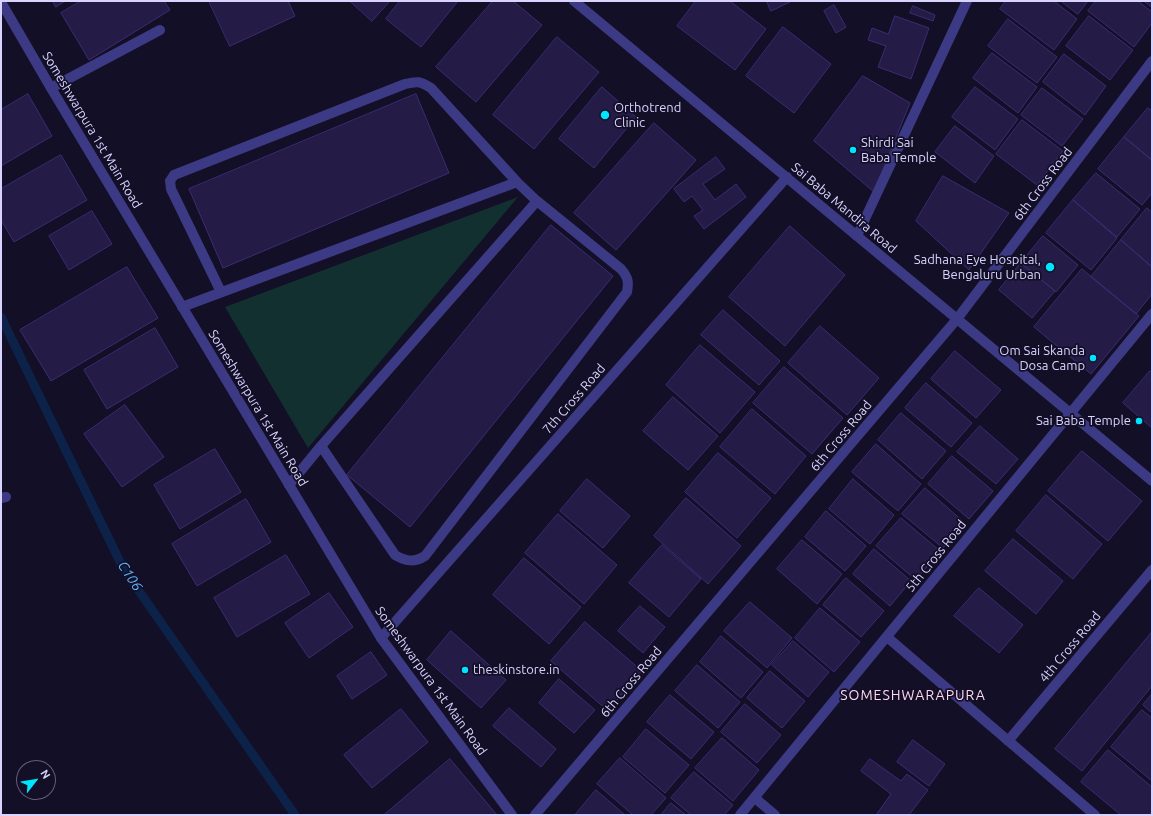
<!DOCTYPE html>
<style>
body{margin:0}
#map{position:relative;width:1153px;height:816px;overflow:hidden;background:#130f26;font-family:Ubuntu,sans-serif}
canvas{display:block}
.frame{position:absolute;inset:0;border:2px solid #d9d4ff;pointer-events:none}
.north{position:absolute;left:16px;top:760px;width:40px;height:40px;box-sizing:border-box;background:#130f26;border:1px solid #625e7d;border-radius:50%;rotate:59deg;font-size:11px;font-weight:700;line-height:16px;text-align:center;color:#d9d4ff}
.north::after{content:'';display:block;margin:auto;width:14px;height:18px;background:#00e5ff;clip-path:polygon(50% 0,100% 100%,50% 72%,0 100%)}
</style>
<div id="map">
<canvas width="1153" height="816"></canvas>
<div class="frame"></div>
<div class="north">N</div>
</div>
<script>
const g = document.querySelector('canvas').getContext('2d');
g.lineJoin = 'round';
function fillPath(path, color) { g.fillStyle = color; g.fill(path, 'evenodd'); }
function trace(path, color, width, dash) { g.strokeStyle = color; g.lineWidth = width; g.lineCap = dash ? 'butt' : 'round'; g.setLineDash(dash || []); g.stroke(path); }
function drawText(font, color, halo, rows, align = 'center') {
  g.font = font + ' Ubuntu,sans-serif'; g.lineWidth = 3.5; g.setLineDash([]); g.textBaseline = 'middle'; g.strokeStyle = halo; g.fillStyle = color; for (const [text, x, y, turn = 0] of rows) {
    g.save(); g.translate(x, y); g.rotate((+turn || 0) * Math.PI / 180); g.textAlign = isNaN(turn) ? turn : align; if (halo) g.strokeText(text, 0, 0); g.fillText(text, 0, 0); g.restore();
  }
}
const green = new Path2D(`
 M 518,197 L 308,448 L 225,307 Z`);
const stream = new Path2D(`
 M 1,317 L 123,568 L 295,815`);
const building = new Path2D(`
 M 53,1 L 65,1 L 56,7 Z
 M 81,1 L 164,1 L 170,10 L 89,60 L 61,13 Z
 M 209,1 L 288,1 L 295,16 L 230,46 Z
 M 350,1 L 390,1 L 372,21 Z
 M 400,1 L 458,1 L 421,47 L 386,19 Z
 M 493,1 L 513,1 L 542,25 L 476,102 L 436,67 Z
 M 696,1 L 730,1 L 766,29 L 735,70 L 677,26 Z
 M 767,1 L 792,1 L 771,11 Z
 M 1006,1 L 1054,1 L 1077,19 L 1054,50 L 1000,9 Z
 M 1061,1 L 1088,1 L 1078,14 Z
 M 1096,1 L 1138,1 L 1152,12 L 1152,23 L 1134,47 L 1088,11 Z
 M 1144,1 L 1152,1 L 1152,7 Z
 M 834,5 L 846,27 L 836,33 L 824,11 Z
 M 913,6 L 935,15 L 933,21 L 910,13 Z
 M 895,16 L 929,28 L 911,79 L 878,67 L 886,46 L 868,40 L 872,28 L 888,34 Z
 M 1089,16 L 1133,50 L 1110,80 L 1066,46 Z
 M 1008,19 L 1057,57 L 1037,83 L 988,46 Z
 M 783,27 L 831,64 L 794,113 L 746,76 Z
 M 557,37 L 599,72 L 534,149 L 493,115 Z
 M 992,53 L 1037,87 L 1018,113 L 973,78 Z
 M 1064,54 L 1106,86 L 1085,115 L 1043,82 Z
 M 863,76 L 910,103 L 874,192 L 814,141 Z
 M 602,87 L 636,117 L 594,168 L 559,139 Z
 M 975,87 L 1018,119 L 995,150 L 952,117 Z
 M 1042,88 L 1083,119 L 1062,146 L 1021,115 Z
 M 28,94 L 52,136 L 1,166 L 1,110 Z
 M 416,94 L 449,173 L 223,268 L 189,189 Z
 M 1148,108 L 1152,111 L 1152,160 L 1124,137 Z
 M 1022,120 L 1063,151 L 1037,185 L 996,154 Z
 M 654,123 L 696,160 L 616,250 L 574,213 Z
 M 955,126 L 994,156 L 975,183 L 935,152 Z
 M 1124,137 L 1152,160 L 1152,193 L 1142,205 L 1098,169 Z
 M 61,155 L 87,200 L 14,242 L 1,220 L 1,189 Z
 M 716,157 L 725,169 L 703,184 L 715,200 L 736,184 L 746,197 L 704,229 L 694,216 L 703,210 L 692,196 L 684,202 L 674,189 Z
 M 1096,173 L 1140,209 L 1117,237 L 1073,200 Z
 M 943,176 L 1009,213 L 969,270 L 916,221 Z
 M 1073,200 L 1117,238 L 1091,270 L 1046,233 Z
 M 1147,208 L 1152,212 L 1152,267 L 1121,240 Z
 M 92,211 L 112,244 L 69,270 L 49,236 Z
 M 551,225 L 613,276 L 410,527 L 347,475 Z
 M 790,226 L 845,275 L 785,346 L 729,297 Z
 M 1043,236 L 1078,265 L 1056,292 L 1021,263 Z
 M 1121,240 L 1152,267 L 1152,294 L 1136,314 L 1091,277 Z
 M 1021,263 L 1055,291 L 1032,318 L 999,290 Z
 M 127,267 L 158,318 L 51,381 L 20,330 Z
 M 1082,269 L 1139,316 L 1091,374 L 1034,327 Z
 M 723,310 L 780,361 L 759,385 L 701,335 Z
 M 820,326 L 879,378 L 847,415 L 788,363 Z
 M 155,328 L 178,367 L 107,409 L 84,370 Z
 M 700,345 L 755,392 L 720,433 L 666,385 Z
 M 955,351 L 1001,390 L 976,418 L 931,379 Z
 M 784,367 L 843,418 L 812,454 L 753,403 Z
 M 1150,371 L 1152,373 L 1152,428 L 1123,403 Z
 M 926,383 L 972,423 L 951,447 L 905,408 Z
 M 673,397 L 718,436 L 688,470 L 643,431 Z
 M 125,405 L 164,457 L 122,487 L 84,434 Z
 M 752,409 L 806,456 L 775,494 L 720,447 Z
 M 901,413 L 946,451 L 922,479 L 878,440 Z
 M 980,426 L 1018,459 L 996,484 L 957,452 Z
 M 876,444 L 921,484 L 898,511 L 852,472 Z
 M 215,449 L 241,492 L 180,529 L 154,485 Z
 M 1082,451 L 1142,501 L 1108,541 L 1048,491 Z
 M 718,453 L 771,498 L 737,538 L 685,492 Z
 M 952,456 L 993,491 L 969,519 L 928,484 Z
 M 587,479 L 630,516 L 603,548 L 560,511 Z
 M 853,479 L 894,515 L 870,544 L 829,509 Z
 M 925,488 L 965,523 L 943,548 L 902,514 Z
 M 1046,495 L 1102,544 L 1073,579 L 1016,531 Z
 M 686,498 L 741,546 L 708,584 L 654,536 Z
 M 246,499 L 271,542 L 197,586 L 172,544 Z
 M 826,511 L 866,546 L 845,571 L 805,537 Z
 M 558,514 L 617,565 L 584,604 L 525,553 Z
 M 901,518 L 940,551 L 916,580 L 876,546 Z
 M 1013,539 L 1063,581 L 1036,614 L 985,571 Z
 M 802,540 L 842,574 L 817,604 L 777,569 Z
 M 662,545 L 701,579 L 669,617 L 629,583 Z
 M 874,549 L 911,581 L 890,606 L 853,574 Z
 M 286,555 L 310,594 L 237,637 L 214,598 Z
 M 524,558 L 581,607 L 549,644 L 493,595 Z
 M 846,578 L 884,611 L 861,637 L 823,605 Z
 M 979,588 L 1023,625 L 999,653 L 954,616 Z
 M 329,593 L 353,627 L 309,658 L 285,623 Z
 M 750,602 L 792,638 L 767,668 L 724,631 Z
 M 640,606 L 665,627 L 643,653 L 618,631 Z
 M 820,608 L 860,642 L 834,672 L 795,638 Z
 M 585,622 L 642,671 L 608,711 L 551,661 Z
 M 451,631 L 506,680 L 481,708 L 427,660 Z
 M 1152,632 L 1152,686 L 1082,771 L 1055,749 Z
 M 721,636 L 763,672 L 741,698 L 700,662 Z
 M 793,641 L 829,672 L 808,697 L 772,665 Z
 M 371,652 L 387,675 L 352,699 L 337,676 Z
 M 697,665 L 740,702 L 718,728 L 675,691 Z
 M 770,671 L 805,701 L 782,728 L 747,698 Z
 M 559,679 L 595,710 L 574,733 L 539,703 Z
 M 1152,694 L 1152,713 L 1143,705 Z
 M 670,695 L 714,732 L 691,759 L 647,722 Z
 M 745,704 L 781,735 L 757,763 L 721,732 Z
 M 509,708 L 556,749 L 541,767 L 493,726 Z
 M 401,709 L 428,742 L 372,788 L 344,755 Z
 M 1142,710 L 1152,718 L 1152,781 L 1111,747 Z
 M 646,729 L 689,765 L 665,793 L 623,757 Z
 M 722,738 L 759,770 L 733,801 L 695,768 Z
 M 913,740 L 945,764 L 929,786 L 897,762 Z
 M 1108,750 L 1152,787 L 1152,811 L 1149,815 L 1121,815 L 1081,782 Z
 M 620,758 L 666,798 L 651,815 L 633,815 L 597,784 Z
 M 450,759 L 497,815 L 384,815 Z
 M 870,759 L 901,781 L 907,774 L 928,790 L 909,815 L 876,815 L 891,794 L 861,771 Z
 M 694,772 L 733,805 L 724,815 L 691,815 L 671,798 Z
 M 596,790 L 625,815 L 575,815 Z
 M 671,803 L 686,815 L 661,815 Z`);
const service = new Path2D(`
 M 51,88 L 160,30
 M 1,498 L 6,497`);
const minor = new Path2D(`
 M 857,236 L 967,1
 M 221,292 L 171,189 L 170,181 L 174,175 L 405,84 C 417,81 420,81 431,88 L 517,182
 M 182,307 L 517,182 L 537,201 L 321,446 L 289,485
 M 321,446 L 395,555 C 405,561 414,563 425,556 L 627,292 C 629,282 628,277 621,269 L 537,201
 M 887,637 L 1095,815
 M 381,638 L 787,177
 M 1008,741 L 1152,570
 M 755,798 L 775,815
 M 535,815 L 957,319 L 1152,61
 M 740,815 L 1152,314`);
const tertiary = new Path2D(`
 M 574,1 L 1152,481
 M 1,2 L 51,88 L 381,638 L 512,815`);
const markers = [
 [605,115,5,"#00e5ff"],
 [853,150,4,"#00e5ff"],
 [1050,267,5,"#00e5ff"],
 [1093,358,4,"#00e5ff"],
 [1139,421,4,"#00e5ff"],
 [465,670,4,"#00e5ff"]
];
const poiNames = [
 ["Orthotrend",614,108],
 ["Clinic",614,123],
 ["Shirdi Sai",861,143],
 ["Baba Temple",861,158],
 ["Sadhana Eye Hospital,",1041,260,"right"],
 ["Bengaluru Urban",1041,275,"right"],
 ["Om Sai Skanda",1085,351,"right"],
 ["Dosa Camp",1085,366,"right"],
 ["Sai Baba Temple",1131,421,"right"],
 ["theskinstore.in",473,670]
];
const streetNames = [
 ["Someshwarpura 1st Main Road",92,130,59],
 ["6th Cross Road",1043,184,-53],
 ["Sai Baba Mandira Road",844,208,40],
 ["7th Cross Road",574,399,-49],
 ["Someshwarpura 1st Main Road",258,408,59],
 ["6th Cross Road",841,436,-50],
 ["5th Cross Road",936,556,-51],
 ["4th Cross Road",1070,647,-50],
 ["Someshwarpura 1st Main Road",431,681,54],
 ["6th Cross Road",631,682,-50]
];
const waterNames = [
 ["C106",130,576,57]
];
const neighbourhoodNames = [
 ["SOMESHWARAPURA",913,695]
];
fillPath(green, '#12302f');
trace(stream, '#0c2248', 9);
fillPath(building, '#241b47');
trace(building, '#3b2d73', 1);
trace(service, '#3d3a85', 10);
trace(minor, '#3d3a85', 10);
trace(tertiary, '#3d3a85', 10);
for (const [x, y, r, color] of markers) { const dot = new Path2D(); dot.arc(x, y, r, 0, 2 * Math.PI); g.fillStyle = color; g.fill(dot); trace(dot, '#130f26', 1.5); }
drawText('13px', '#d9d4ff', '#130f26', poiNames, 'left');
drawText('13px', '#d9d4ff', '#130f26', streetNames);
drawText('italic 14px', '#62b6ff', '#130f26', waterNames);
g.letterSpacing = '1px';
drawText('14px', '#ffd6f0', '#130f26', neighbourhoodNames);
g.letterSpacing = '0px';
</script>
